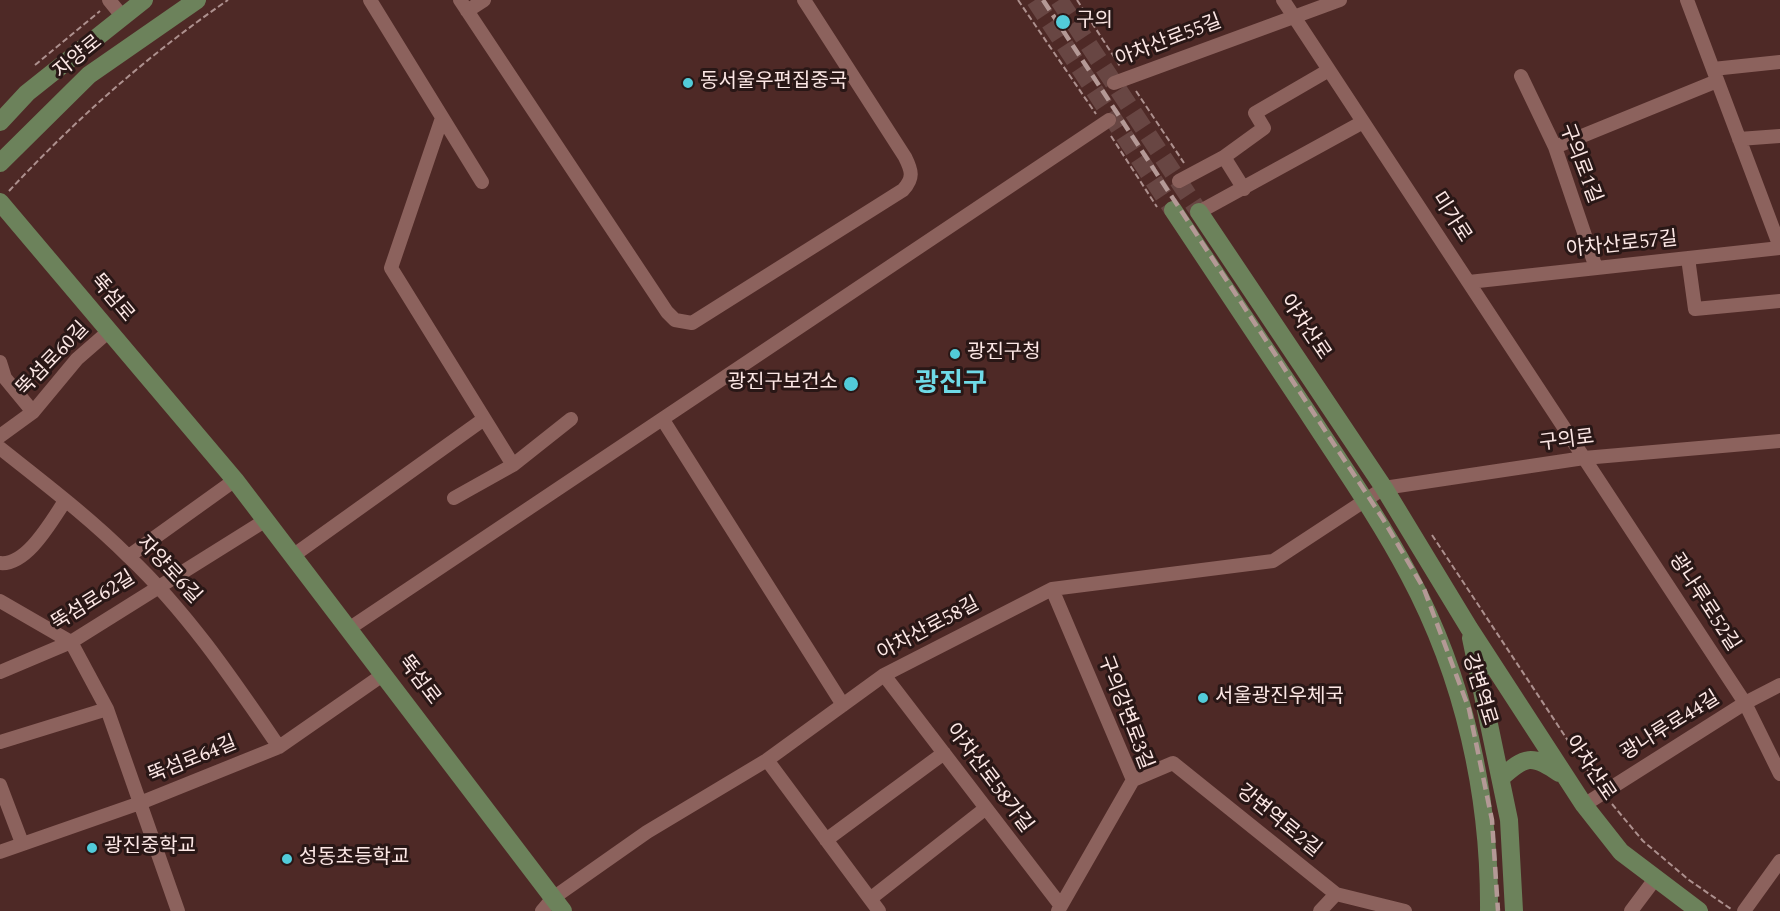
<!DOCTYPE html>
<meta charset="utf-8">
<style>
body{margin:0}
canvas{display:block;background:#4e2926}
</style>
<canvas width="1780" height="911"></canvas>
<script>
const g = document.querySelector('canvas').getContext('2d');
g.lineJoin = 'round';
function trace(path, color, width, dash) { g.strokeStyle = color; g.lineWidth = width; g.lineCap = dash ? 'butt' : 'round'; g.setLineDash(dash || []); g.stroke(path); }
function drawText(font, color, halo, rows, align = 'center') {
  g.font = font + ' Spectral,"Noto Sans KR",serif'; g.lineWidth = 6; g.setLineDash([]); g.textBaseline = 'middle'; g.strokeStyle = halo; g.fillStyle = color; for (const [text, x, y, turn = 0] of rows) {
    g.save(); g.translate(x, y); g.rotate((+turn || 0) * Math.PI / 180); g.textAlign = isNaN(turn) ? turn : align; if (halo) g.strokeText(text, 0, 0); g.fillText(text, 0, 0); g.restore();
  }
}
const majorTunnel = new Path2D(`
 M 1035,0 L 1173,210
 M 1059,0 L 1199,212`);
const path = new Path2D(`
 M 1018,0 L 1096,114
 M 1077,0 L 1120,66
 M 35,65 L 100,11
 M 1136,91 L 1184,163
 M 1111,136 L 1157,207
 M 9,191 C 76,119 148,55 228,0
 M 1432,535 L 1596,783
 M 1612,804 L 1643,841 L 1689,880 L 1731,909`);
const minor = new Path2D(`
 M 109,0 L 122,16
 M 370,0 L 482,182
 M 460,0 L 667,312 L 675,320 L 692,323 L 903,190 C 914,178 912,171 905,157 L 804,0
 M 1283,0 L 1745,703 L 1780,774
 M 1687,0 L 1780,247
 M 467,11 L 484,0
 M 1713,69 L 1780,62
 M 1521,76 L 1555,147 L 1596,268
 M 1114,83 L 1340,0
 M 442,118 L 391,268 L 513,465
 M 1739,139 L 1780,136
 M 1555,147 L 1717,81
 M 1224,157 L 1244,189
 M 1179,181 L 1224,157 L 1264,128 L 1255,113 L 1329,70
 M 1199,212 L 1363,122
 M 1688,258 L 1695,309 L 1780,301
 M 1469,282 L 1780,248
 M 0,362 L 5,378 L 33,412
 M 663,420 L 843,705
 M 0,436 L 33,412 L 77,359 L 108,332
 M 0,448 C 44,483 89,517 129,557 C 188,613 233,680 279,747
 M 454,498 L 513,465 L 571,419
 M 294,555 L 484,419
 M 129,556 L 235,480
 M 0,563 C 27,566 52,520 65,501
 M 1052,589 L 1133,780 L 1058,911
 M 0,601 L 71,642 L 107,709 L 178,911
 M 350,628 L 1109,120
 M 0,672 L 71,642 L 266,520
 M 884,675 L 1061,906
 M 0,742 L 107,709
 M 767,760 L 879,911
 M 1133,780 L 1173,763 L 1336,894 L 1405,911
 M 0,785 L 22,843
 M 1584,805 L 1745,703 L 1780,685
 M 826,840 L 944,753
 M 0,852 L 140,803 L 279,747 L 384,674
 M 870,899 L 986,808
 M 542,911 L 553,898 L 647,832 L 767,760 L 884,675 L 1052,589 L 1273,561 L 1384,488 L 1584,458 L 1780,441
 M 1320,911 L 1336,894
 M 1631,911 L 1655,879
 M 1744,911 L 1780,861`);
const major = new Path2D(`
 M 0,122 L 27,93 L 144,0
 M 0,163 L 89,75 L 197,0
 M 0,202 L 235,480 L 563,911
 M 1173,210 C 1218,277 1262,344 1306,410 C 1341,464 1379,518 1409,575 C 1464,678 1490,795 1489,911
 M 1199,212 L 1384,488 L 1469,628 L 1584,805 L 1621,852 L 1699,911
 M 1471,638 L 1509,820 L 1514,911
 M 1501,778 C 1525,756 1532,754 1559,773`);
const rail = new Path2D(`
 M 1043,0 L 1383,519 L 1424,589 L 1469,709 L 1492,820 L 1498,911`);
const markers = [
 [1063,22,8,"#52cbd9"],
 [688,83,6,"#52cbd9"],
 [955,354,6,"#52cbd9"],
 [851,384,8,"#52cbd9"],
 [1203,698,6,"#52cbd9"],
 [92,848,6,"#52cbd9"],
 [287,859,6,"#52cbd9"]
];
const poiNames = [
 ["구의",1076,22],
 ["동서울우편집중국",700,83],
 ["광진구청",967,354],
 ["광진구보건소",838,384,"right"],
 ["서울광진우체국",1215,698],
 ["광진중학교",104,848],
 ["성동초등학교",299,859]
];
const streetNames = [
 ["아차산로55길",1169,42,-21],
 ["자양로",79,58,-39],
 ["구의로1길",1579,164,69],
 ["미가로",1450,218,57],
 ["아차산로57길",1622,246,-6],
 ["뚝섬로",111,299,50],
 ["아차산로",1304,328,56],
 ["뚝섬로60길",54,360,-46],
 ["구의로",1567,442,-7],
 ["자양로6길",168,571,47],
 ["뚝섬로62길",94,602,-32],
 ["광나루로52길",1703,603,57],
 ["아차산로58길",929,630,-28],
 ["뚝섬로",418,681,53],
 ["강변역로",1478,690,73],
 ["구의강변로3길",1124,713,69],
 ["광나루로44길",1671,727,-32],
 ["뚝섬로64길",193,761,-22],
 ["아차산로",1589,769,56],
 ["아차산로58가길",988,779,53],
 ["강변역로2길",1278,822,39]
];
const districtNames = [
 ["광진구",951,386]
];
trace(majorTunnel, '#684643', 18, [18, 9]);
trace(path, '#ad908e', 2, [6, 3]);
trace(minor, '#8c625d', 14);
trace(major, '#6c825b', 18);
trace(rail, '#b49996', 4.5, [12, 6]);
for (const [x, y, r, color] of markers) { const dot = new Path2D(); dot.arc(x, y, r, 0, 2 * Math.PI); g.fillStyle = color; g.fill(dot); trace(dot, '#291716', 2); }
drawText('20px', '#fce7e5', '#291716', poiNames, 'left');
drawText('20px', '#fce7e5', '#291716', streetNames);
drawText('bold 26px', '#6fdae7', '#291716', districtNames);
</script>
